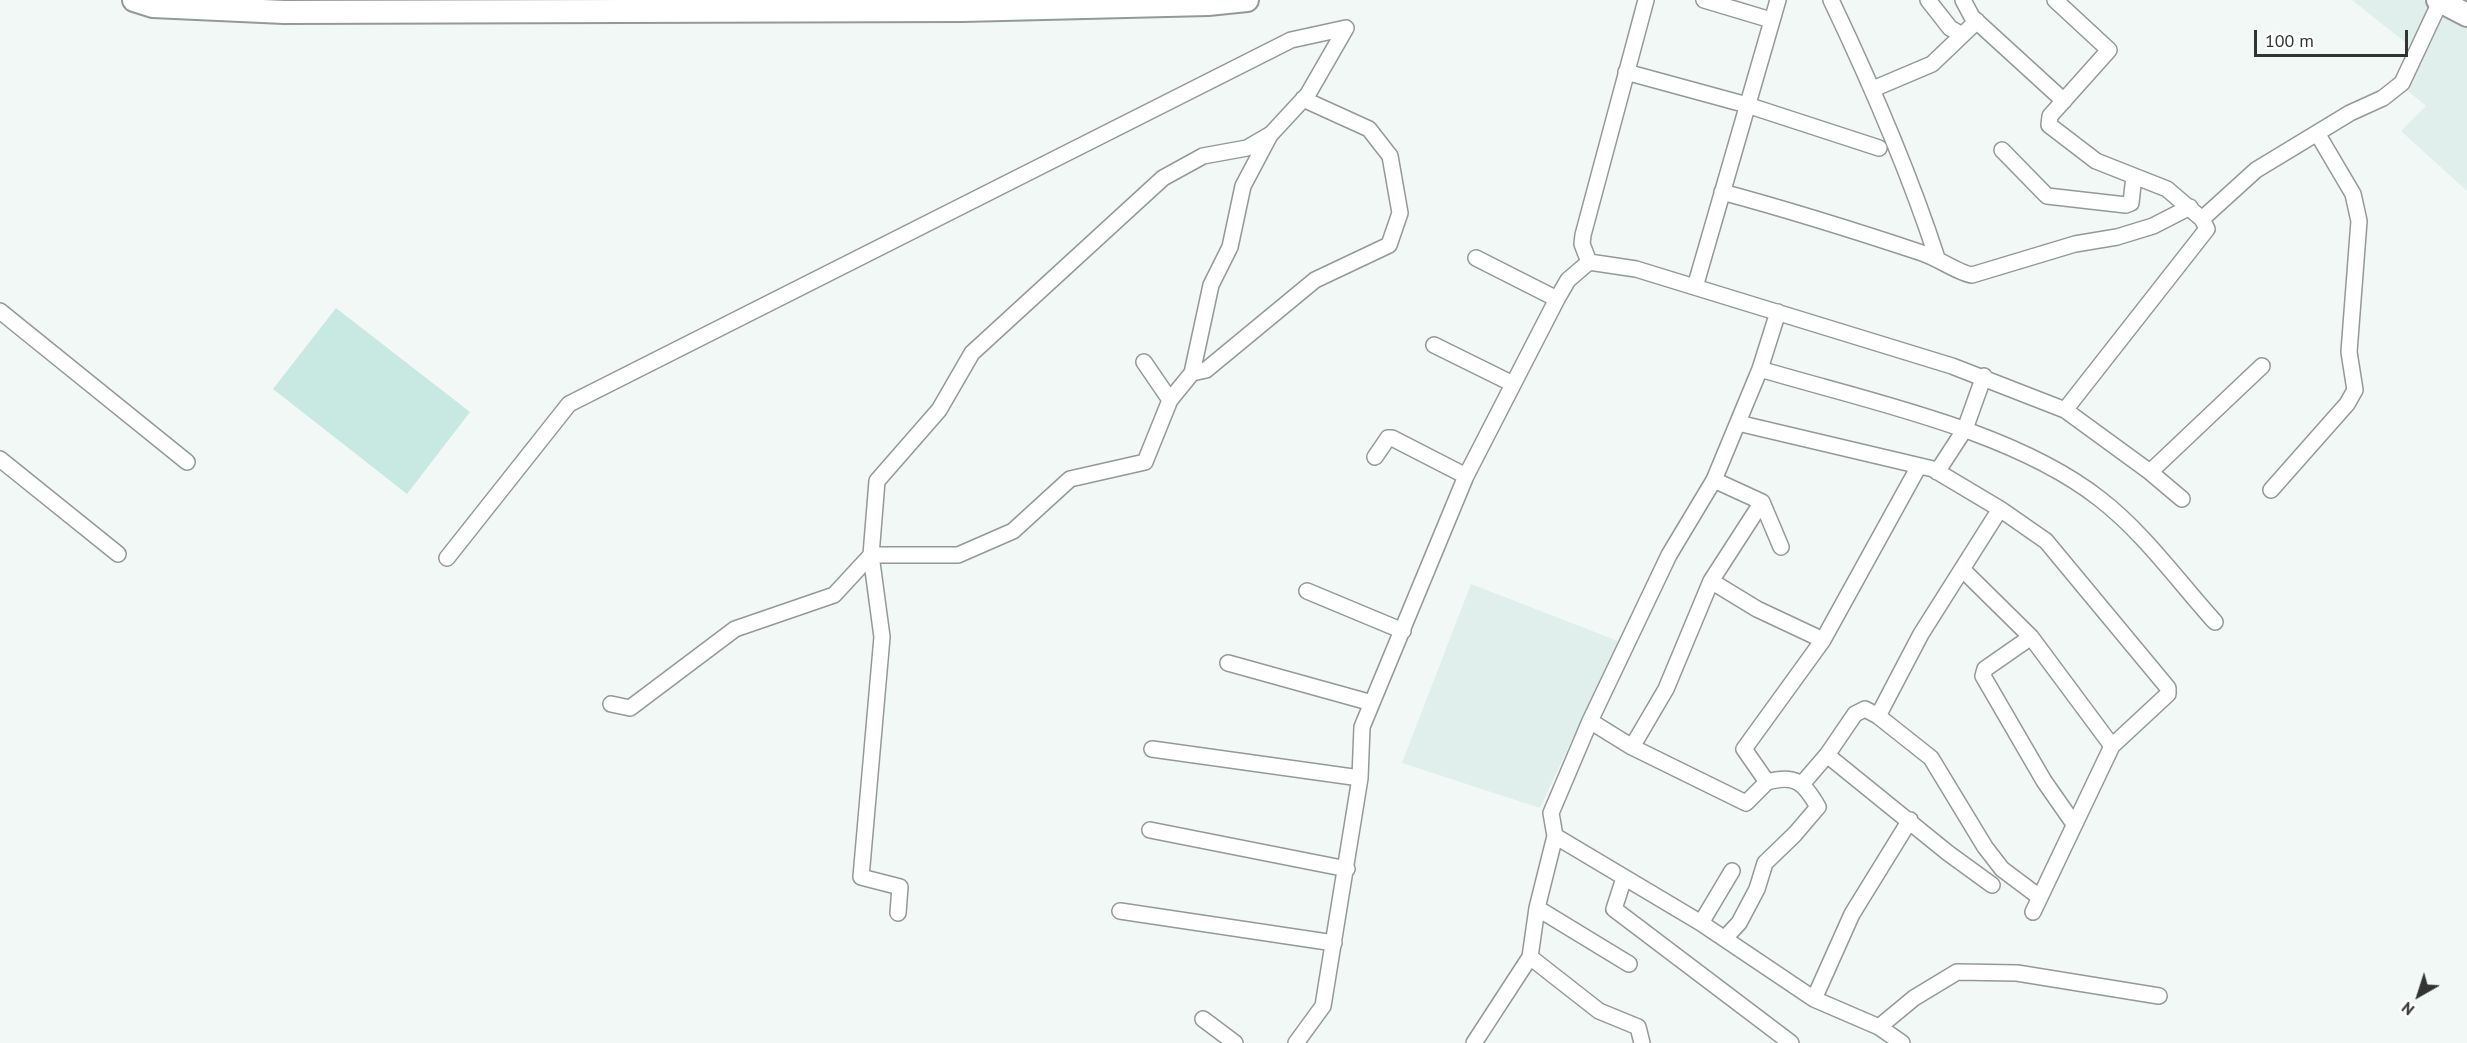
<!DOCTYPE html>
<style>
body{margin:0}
#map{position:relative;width:2467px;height:1043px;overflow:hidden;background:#f2f8f6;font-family:"PT Sans",sans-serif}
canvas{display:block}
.north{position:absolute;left:2389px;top:965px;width:60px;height:60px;-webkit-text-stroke:4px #fff;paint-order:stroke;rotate:219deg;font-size:16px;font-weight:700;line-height:24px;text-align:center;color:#323433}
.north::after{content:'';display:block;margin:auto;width:21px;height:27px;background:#323433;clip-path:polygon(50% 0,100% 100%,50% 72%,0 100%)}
.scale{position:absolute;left:2254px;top:30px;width:154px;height:27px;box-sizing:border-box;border:3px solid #323433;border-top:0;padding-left:8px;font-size:18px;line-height:21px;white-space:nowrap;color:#323433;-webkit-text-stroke:4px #fff;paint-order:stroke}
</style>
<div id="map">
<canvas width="2467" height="1043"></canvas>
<div class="north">N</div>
<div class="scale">100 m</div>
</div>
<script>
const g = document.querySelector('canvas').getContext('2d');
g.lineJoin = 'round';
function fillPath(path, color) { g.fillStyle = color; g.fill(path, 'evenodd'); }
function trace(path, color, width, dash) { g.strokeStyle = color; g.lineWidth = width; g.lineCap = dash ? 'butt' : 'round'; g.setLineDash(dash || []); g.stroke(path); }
const built = new Path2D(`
 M 2352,0 L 2423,0 L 2443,16 L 2467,24 L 2467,191 L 2401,131 L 2426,106 L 2394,79 L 2411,47 Z
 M 1471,584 L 1618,641 L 1540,808 L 1402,763 Z`);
const green = new Path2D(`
 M 336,308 L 470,412 L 407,494 L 273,389 Z`);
const minor = new Path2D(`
 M 1704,0 L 1771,20
 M 1831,0 C 1871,84 1908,169 1937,258
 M 1928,0 L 1950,28 L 1962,35
 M 1963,0 L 1972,17 L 2064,101
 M 2055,0 L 2109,50 L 2050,116 L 2049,125 L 2096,161 L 2167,189 L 2202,219 L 2207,229 L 2065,410
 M 1626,72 L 1747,105 L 1879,148
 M 1873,89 L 1932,64 L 1977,21
 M 2002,150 L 2047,196 L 2126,205 L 2131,203 L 2134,176
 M 1722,192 C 1789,210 1856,231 1922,253 C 1936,257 1960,274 1972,275 L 2075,244 L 2117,237 L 2153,226 L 2190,207
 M 2202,219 L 2256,170 L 2350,113 L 2383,98 L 2402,83 L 2440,2
 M 1476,258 L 1557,299
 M 1589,262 L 1582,244 L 1583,235 L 1646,0
 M 1695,287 L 1778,0
 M 0,311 L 187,462
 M 1434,345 L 1513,384
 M 1760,369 C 1867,401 2012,430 2100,499 C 2144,533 2178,581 2215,622
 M 1192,373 L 1206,370 L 1315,280 L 1389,245 L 1400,213 L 1390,156 L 1369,129 L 1303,99
 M 1170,400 L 1192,373 L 1211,285 L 1230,247 L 1243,186 L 1270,135
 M 1738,423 L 1933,469 L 2000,509 L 2046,541 L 2168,688 L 2168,694 L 2112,746 L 2033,912
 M 1375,457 L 1388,438 L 1392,438 L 1466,476
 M 0,459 L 118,554
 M 1937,472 L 1965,429 L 1984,376
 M 2150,472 L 2262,366
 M 1714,480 L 1762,502 L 1781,547
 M 2271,490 L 2347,404 L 2355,390 L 2349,352 L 2359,221 L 2353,194 L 2317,133
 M 447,558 L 569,404 L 1291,40 L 1346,28 L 1308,94 L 1271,134 L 1247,148 L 1203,156 L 1163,178 L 972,353 L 939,410 L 877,481 L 871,555 L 834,595 L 735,629 L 630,708 L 611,704
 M 1962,569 L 2031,637 L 2112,746
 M 1711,581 L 1757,609 L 1823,640
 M 1307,591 L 1403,631
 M 2031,637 L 1985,669 L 1983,676 L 2044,781 L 2074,824
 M 1228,663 L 1372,703
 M 1878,716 L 1921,634 L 2000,509
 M 1590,721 L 1632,747 L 1746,803 L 1767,782 L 1744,749 L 1823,640 L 1919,466
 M 1632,747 L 1666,689 L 1711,581 L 1762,502
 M 1152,749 L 1360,778
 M 1827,755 L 1948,853 L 1992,885
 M 1802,784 L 1827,755 L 1855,714 L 1865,709 L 1878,716 L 1931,758 L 1985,847 L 2002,869 L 2038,896
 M 1150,830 L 1347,869
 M 1555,836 L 1701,923 L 1814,999 L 1879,1027 L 1902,1043
 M 1624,878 L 1614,909 L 1791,1043
 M 1537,908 L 1629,964
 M 1120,911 L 1334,943
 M 898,913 L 900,887 L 861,877 L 882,637 L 871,555 L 958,555 L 1013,531 L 1070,479 L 1145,462 L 1170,400 L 1144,362
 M 1701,923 L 1732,871
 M 1725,938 L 1739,923 L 1757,889 L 1765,863 L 1795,834 L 1818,807 C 1804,782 1795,774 1767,782
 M 1530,957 L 1599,1011 L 1638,1027 L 1642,1043
 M 1814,999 L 1852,914 L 1910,820
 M 1203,1019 L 1235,1043
 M 1879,1027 L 1914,998 L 1957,972 L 2017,973 L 2159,996
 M 1296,1043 L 1323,1006 L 1360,778 L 1362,727 L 1466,476 L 1557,299 L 1568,280 L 1589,262 L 1636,269 L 1952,366 L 2065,410 L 2150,472 L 2182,499
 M 1474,1043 L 1530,957 L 1537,908 L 1555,836 L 1551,813 L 1590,721 L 1669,555 L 1714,480 L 1760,369 L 1778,312`);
const highway = new Path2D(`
 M 134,0 L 153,6 L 284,12 L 963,10 L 1208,4 L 1247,0
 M 2438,0 L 2467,15`);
fillPath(built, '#e0efeb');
fillPath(green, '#c8e9e2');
trace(minor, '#949997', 18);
trace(highway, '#949997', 26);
trace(minor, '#fff', 15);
trace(highway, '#fff', 22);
</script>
